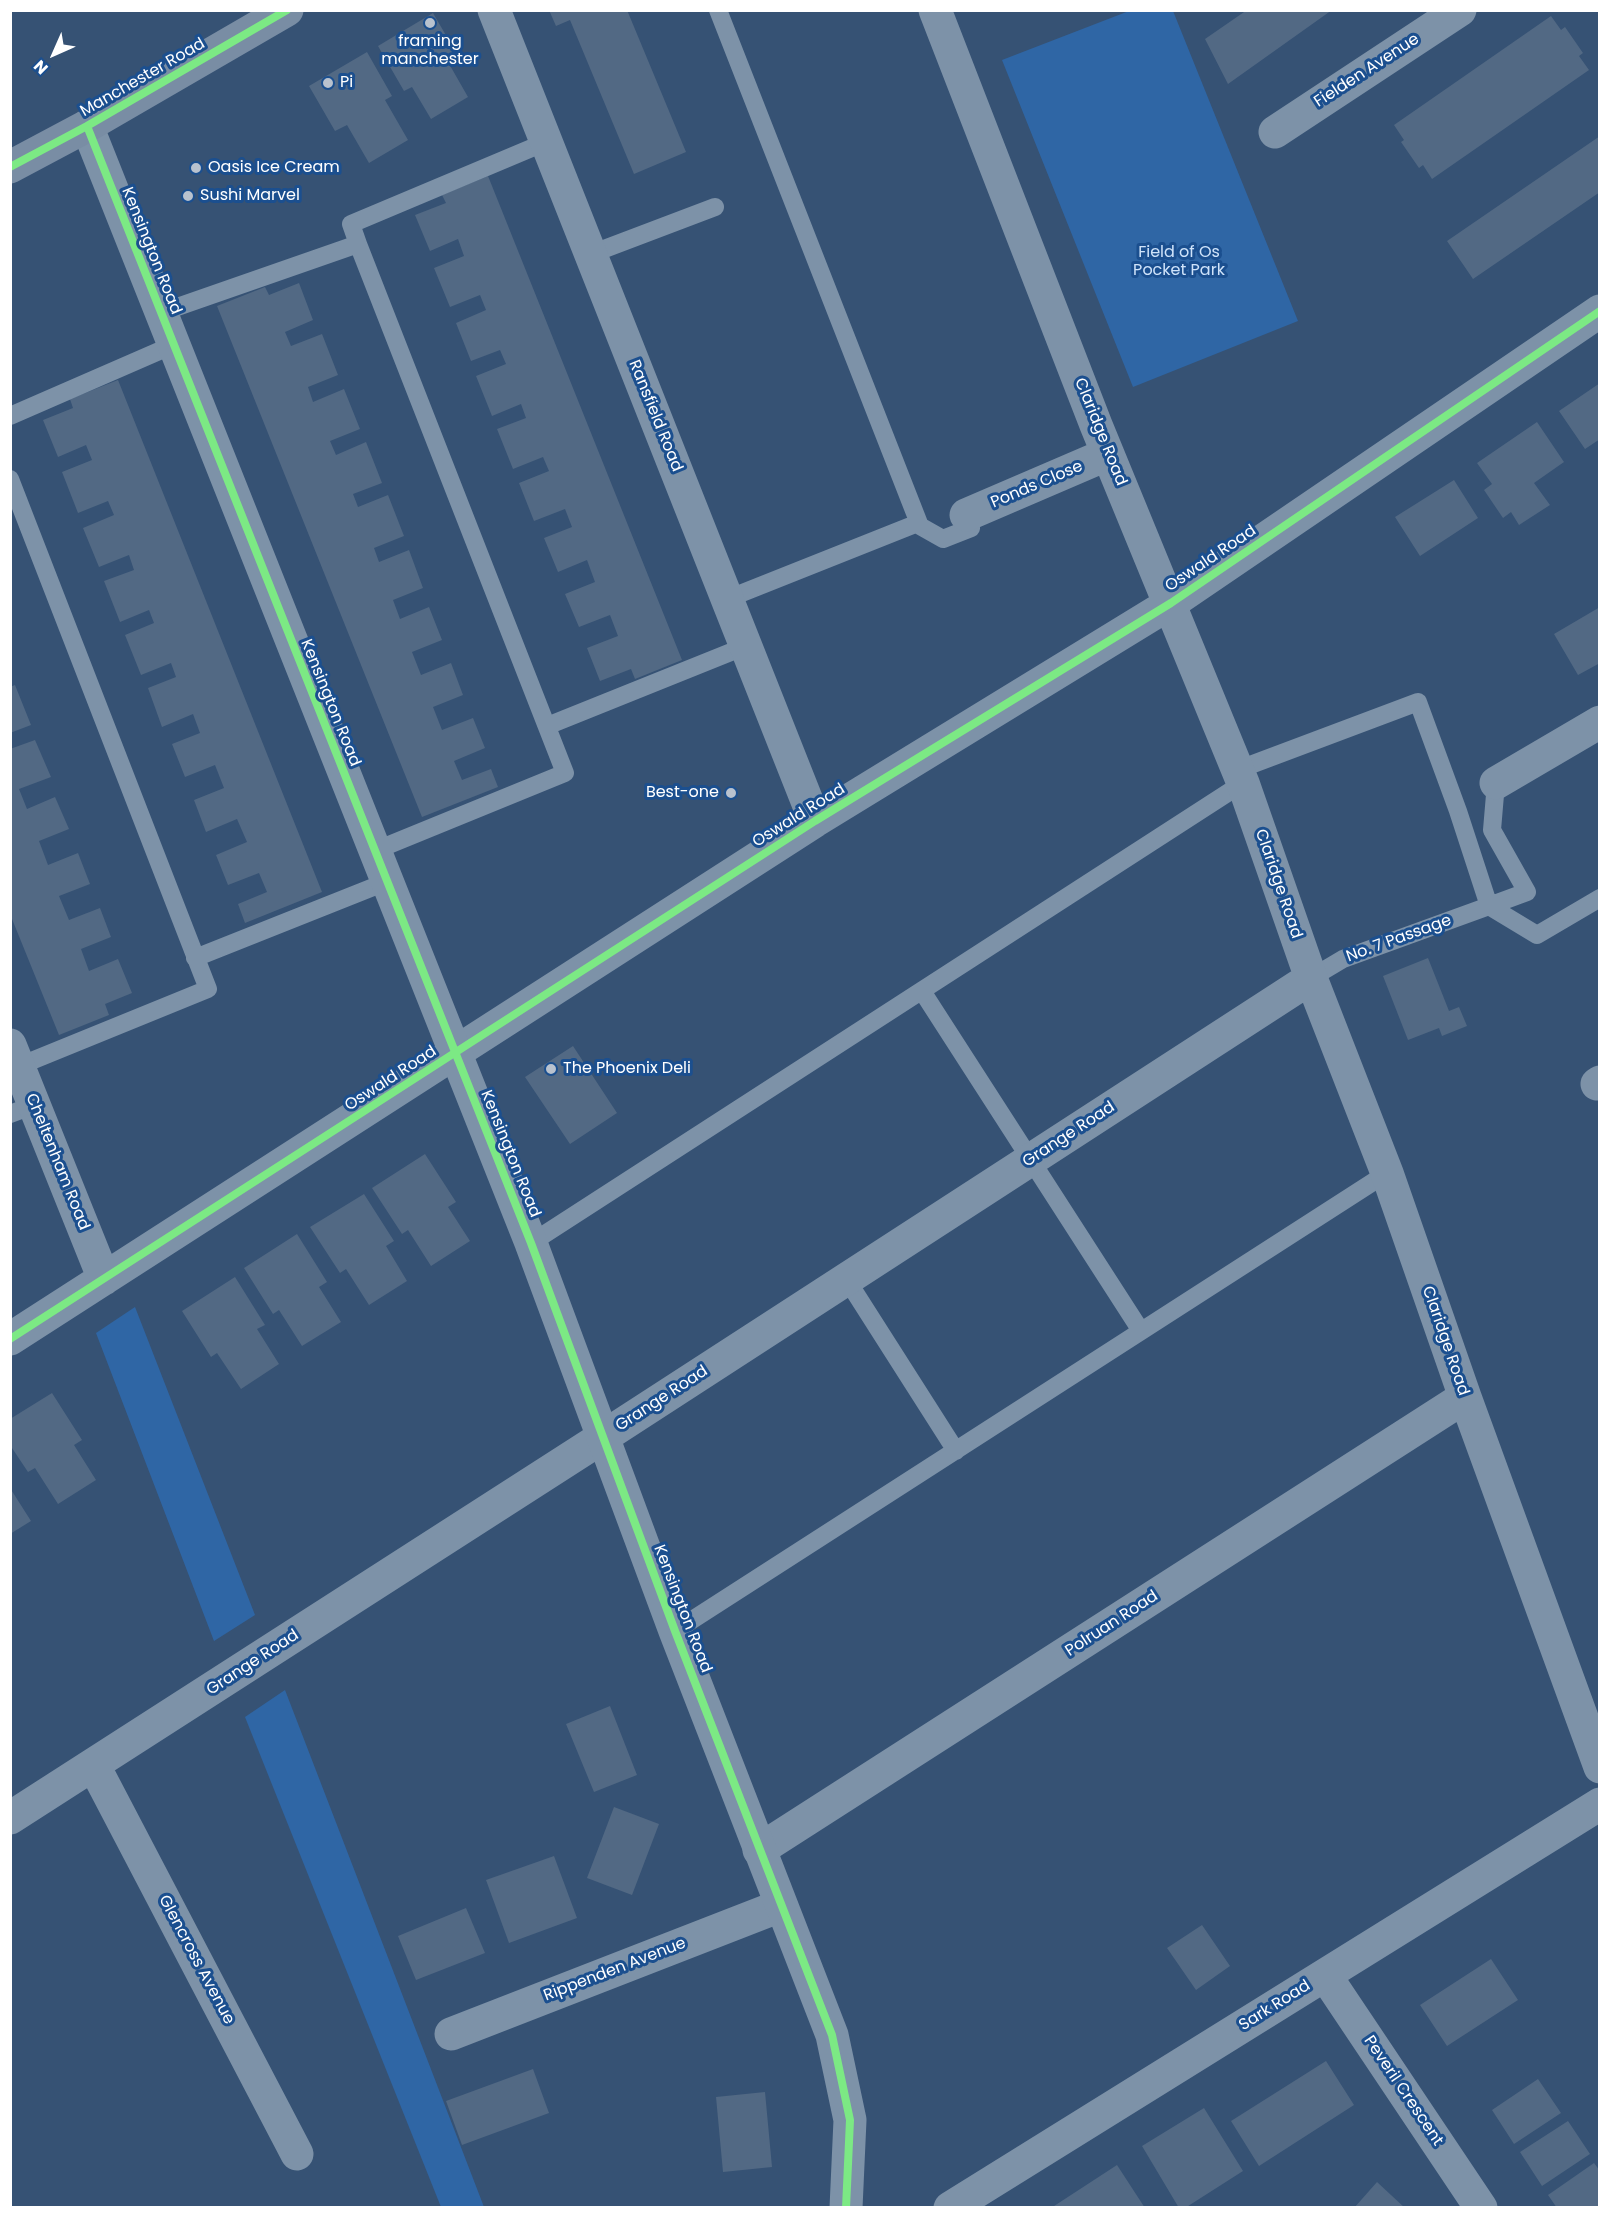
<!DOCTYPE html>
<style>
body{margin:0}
#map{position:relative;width:1610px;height:2218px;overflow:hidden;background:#365274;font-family:Poppins,sans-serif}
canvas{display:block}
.frame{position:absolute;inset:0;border:12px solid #fff;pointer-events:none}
.north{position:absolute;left:24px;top:24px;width:60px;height:60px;-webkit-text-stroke:4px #1b4f8f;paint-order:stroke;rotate:225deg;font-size:16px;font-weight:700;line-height:24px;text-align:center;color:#fff}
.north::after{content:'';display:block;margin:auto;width:21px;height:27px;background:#fff;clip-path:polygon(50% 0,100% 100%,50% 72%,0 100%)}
</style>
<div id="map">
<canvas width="1610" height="2218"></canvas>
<div class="frame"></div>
<div class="north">N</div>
</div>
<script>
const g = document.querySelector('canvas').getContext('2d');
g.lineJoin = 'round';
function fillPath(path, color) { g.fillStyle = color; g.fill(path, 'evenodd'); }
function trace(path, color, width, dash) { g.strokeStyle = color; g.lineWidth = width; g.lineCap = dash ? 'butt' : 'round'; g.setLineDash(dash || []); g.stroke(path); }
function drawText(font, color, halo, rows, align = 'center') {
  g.font = font + ' Poppins,sans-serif'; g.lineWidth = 6; g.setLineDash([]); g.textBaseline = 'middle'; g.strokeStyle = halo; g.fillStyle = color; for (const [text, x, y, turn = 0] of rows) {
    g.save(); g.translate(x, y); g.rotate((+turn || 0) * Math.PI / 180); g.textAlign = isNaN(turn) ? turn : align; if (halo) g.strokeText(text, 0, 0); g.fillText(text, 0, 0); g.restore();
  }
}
const green = new Path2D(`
 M 1129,11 L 1173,11 L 1298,321 L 1133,387 L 1002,60 Z
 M 135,1307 L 255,1615 L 214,1641 L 96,1333 Z
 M 285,1690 L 484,2207 L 441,2207 L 245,1717 Z`);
const building = new Path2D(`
 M 549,10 L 627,10 L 686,152 L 634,174 L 570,20 L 556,26 Z
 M 1247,10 L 1332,10 L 1228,84 L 1205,39 Z
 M 433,13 L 458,56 L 448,62 L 468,97 L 431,119 L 412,87 L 404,91 L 378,46 Z
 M 1551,16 L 1561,30 L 1565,27 L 1583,53 L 1579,56 L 1589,70 L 1432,179 L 1423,165 L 1419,168 L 1401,142 L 1404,140 L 1394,125 Z
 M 367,52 L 392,96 L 385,100 L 408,140 L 369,163 L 347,125 L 335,131 L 309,86 Z
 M 1600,136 L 1600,192 L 1473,279 L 1447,241 Z
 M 488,176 L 682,660 L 635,679 L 631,669 L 600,681 L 587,648 L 618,636 L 610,615 L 579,627 L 565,594 L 595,582 L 587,560 L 558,572 L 544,538 L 572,527 L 565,509 L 534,521 L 519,483 L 549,471 L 543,457 L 513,469 L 497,429 L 526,418 L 521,404 L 492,416 L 476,376 L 506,364 L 500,350 L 471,361 L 456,323 L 486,310 L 480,295 L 450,307 L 434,268 L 464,256 L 458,239 L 430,251 L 415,215 L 446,203 L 442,195 Z
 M 299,283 L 313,320 L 285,332 L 291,346 L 322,334 L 338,375 L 308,387 L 313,402 L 344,389 L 360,429 L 330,441 L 336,455 L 366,442 L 382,483 L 353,494 L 358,507 L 388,495 L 404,536 L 374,548 L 379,562 L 409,550 L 423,588 L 393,600 L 400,619 L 429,607 L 442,640 L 412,652 L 421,675 L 451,663 L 463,695 L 433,707 L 442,730 L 473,718 L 485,748 L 454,761 L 462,780 L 491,769 L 498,787 L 422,817 L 217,306 L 265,287 L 269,295 Z
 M 118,380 L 322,892 L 245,923 L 238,904 L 267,892 L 259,873 L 228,885 L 216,855 L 247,842 L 237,819 L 206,832 L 194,800 L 224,788 L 215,765 L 185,777 L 172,744 L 200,733 L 193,714 L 162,727 L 148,688 L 176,677 L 171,663 L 141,675 L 125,635 L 154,623 L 149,610 L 120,622 L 104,581 L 134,570 L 129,555 L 99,567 L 83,528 L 114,515 L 108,501 L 78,513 L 62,472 L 92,460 L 86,445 L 58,457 L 43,420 L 73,408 L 70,399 Z
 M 1600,383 L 1600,439 L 1585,449 L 1559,411 Z
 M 1537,422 L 1564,462 L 1534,483 L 1550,505 L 1519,525 L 1511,512 L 1503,518 L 1484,490 L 1492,484 L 1477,463 Z
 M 1454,480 L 1478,518 L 1420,556 L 1395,517 Z
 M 1600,607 L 1600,663 L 1578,675 L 1554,634 Z
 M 15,685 L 31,725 L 10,733 L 10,687 Z
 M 35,740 L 51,777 L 19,789 L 27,809 L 55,797 L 69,829 L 39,841 L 48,865 L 78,853 L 90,884 L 59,896 L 69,920 L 100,908 L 111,937 L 81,949 L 89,971 L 118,959 L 132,993 L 105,1004 L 109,1015 L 59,1035 L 10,914 L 10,749 Z
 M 1428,958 L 1449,1011 L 1459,1007 L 1467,1026 L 1442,1036 L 1439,1028 L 1408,1040 L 1383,976 Z
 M 573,1046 L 617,1113 L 570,1144 L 525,1077 Z
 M 425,1154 L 456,1202 L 448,1207 L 470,1241 L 431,1266 L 408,1230 L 402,1234 L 372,1188 Z
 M 364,1194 L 394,1241 L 386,1246 L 407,1281 L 369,1305 L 346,1269 L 340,1273 L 310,1227 Z
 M 297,1234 L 327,1282 L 319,1287 L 341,1322 L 302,1346 L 279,1310 L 273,1314 L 244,1268 Z
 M 235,1277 L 265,1325 L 257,1329 L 279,1364 L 241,1389 L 217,1353 L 211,1357 L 182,1311 Z
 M 52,1393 L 82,1440 L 74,1445 L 96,1480 L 58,1504 L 35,1468 L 28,1472 L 10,1445 L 10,1419 Z
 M 10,1488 L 31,1521 L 10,1534 Z
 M 610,1706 L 637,1775 L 594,1792 L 566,1724 Z
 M 614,1807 L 659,1824 L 632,1895 L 587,1878 Z
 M 554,1856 L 577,1918 L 509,1943 L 486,1880 Z
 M 466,1908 L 485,1953 L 416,1980 L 398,1936 Z
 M 1202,1925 L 1230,1966 L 1196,1990 L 1167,1948 Z
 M 1491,1959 L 1518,2000 L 1447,2046 L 1420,2005 Z
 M 1326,2061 L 1354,2105 L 1259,2166 L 1231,2121 Z
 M 533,2069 L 549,2113 L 462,2145 L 446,2101 Z
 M 1538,2079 L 1561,2113 L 1514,2144 L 1492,2110 Z
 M 765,2092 L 772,2167 L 723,2172 L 716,2097 Z
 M 1204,2108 L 1243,2171 L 1185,2208 L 1179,2208 L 1142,2146 Z
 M 1568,2121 L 1590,2154 L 1542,2186 L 1520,2152 Z
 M 1594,2163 L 1600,2171 L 1600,2208 L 1557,2208 L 1548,2195 Z
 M 1117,2165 L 1145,2208 L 1051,2208 Z
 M 1377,2182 L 1405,2208 L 1354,2208 Z`);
const service = new Path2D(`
 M 718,10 L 920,526 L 943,539 L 971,528 L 966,515
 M 358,244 L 565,773 L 374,851
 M 591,254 L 715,207
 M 160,313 L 358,244 L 351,224 L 546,142
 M 10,416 L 173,345
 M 10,479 L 208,989 L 19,1066
 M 727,599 L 918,523
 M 547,726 L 746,646
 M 1237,770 L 1418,702 L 1458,811 L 1489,906 L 1343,959 L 1311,978
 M 1489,906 L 1527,892 L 1492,830 L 1496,783
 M 1489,906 L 1537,935 L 1600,898
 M 195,958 L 386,882
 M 922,991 L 1141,1331
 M 10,1114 L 34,1105
 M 531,1243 L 1243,783
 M 847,1280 L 956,1451
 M 675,1631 L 1387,1173`);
const minor = new Path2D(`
 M 494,10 L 815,821
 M 935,10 L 1096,425 L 1243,783 L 1311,978 L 1387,1173 L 1465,1397 L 1600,1767
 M 1275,132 L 1460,10
 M 966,515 L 1108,454
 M 1496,783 L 1600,722
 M 10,1045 L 104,1279
 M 1597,1084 L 1600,1082
 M 10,1339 L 815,821 L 1171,603 L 1600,311
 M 94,1766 L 297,2154
 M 10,1818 L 603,1437 L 1311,978
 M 759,1850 L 1465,1397
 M 1325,1975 L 1481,2208
 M 451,2034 L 780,1906
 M 950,2208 L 1600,1804`);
const tertiary = new Path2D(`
 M 87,126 L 531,1243 L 675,1631 L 832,2035 L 850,2120 L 846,2208`);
const secondary = new Path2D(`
 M 10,167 L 87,126 L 287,10`);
const cycleway = new Path2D(`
 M 87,126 L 531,1243 L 675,1631 L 832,2035 L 850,2120 L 846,2208
 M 10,167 L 87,126 L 287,10
 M 10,1339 L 815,821 L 1171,603 L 1600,311`);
const markers = [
 [430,23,6,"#b9c2ce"],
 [328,83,6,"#b9c2ce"],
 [196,168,6,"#b9c2ce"],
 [188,196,6,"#b9c2ce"],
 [731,793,6,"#b9c2ce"],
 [551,1069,6,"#b9c2ce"]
];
const poiNames = [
 ["framing",430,42,"center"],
 ["manchester",430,60,"center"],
 ["Pi",340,83],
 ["Oasis Ice Cream",208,168],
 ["Sushi Marvel",200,196],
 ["Best-one",719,793,"right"],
 ["The Phoenix Deli",563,1069]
];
const streetNames = [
 ["Fielden Avenue",1367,71,-33],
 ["Manchester Road",143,78,-30],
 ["Kensington Road",151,251,68],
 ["Ransfield Road",655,416,68],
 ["Claridge Road",1100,432,68],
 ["Ponds Close",1037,485,-23],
 ["Oswald Road",1211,559,-34],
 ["Kensington Road",330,703,68],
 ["Oswald Road",799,816,-32],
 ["Claridge Road",1278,884,71],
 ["No. 7 Passage",1399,939,-20],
 ["Oswald Road",391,1079,-33],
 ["Grange Road",1069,1135,-33],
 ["Kensington Road",510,1154,68],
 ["Cheltenham Road",57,1162,68],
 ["Claridge Road",1445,1341,71],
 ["Grange Road",662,1399,-33],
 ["Kensington Road",682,1609,69],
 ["Polruan Road",1112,1624,-33],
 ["Grange Road",253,1663,-33],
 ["Glencross Avenue",196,1960,62],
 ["Rippenden Avenue",615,1970,-21],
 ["Sark Road",1275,2006,-32],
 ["Peveril Crescent",1403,2091,56]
];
const parkNames = [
 ["Field of Os",1179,253],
 ["Pocket Park",1179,271]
];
fillPath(green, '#2f66a5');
fillPath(building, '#526984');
trace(service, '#7d92a8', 18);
trace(minor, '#7d92a8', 33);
trace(tertiary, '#7d92a8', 33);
trace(secondary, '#798da4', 33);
trace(cycleway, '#7ce984', 8);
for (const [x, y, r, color] of markers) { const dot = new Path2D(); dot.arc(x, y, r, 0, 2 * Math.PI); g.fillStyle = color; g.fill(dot); trace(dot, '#1b4f8f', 2); }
drawText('16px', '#fff', '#1b4f8f', poiNames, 'left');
drawText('16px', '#fff', '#1b4f8f', streetNames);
drawText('16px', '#cfe3fa', '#1b4f8f', parkNames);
</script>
